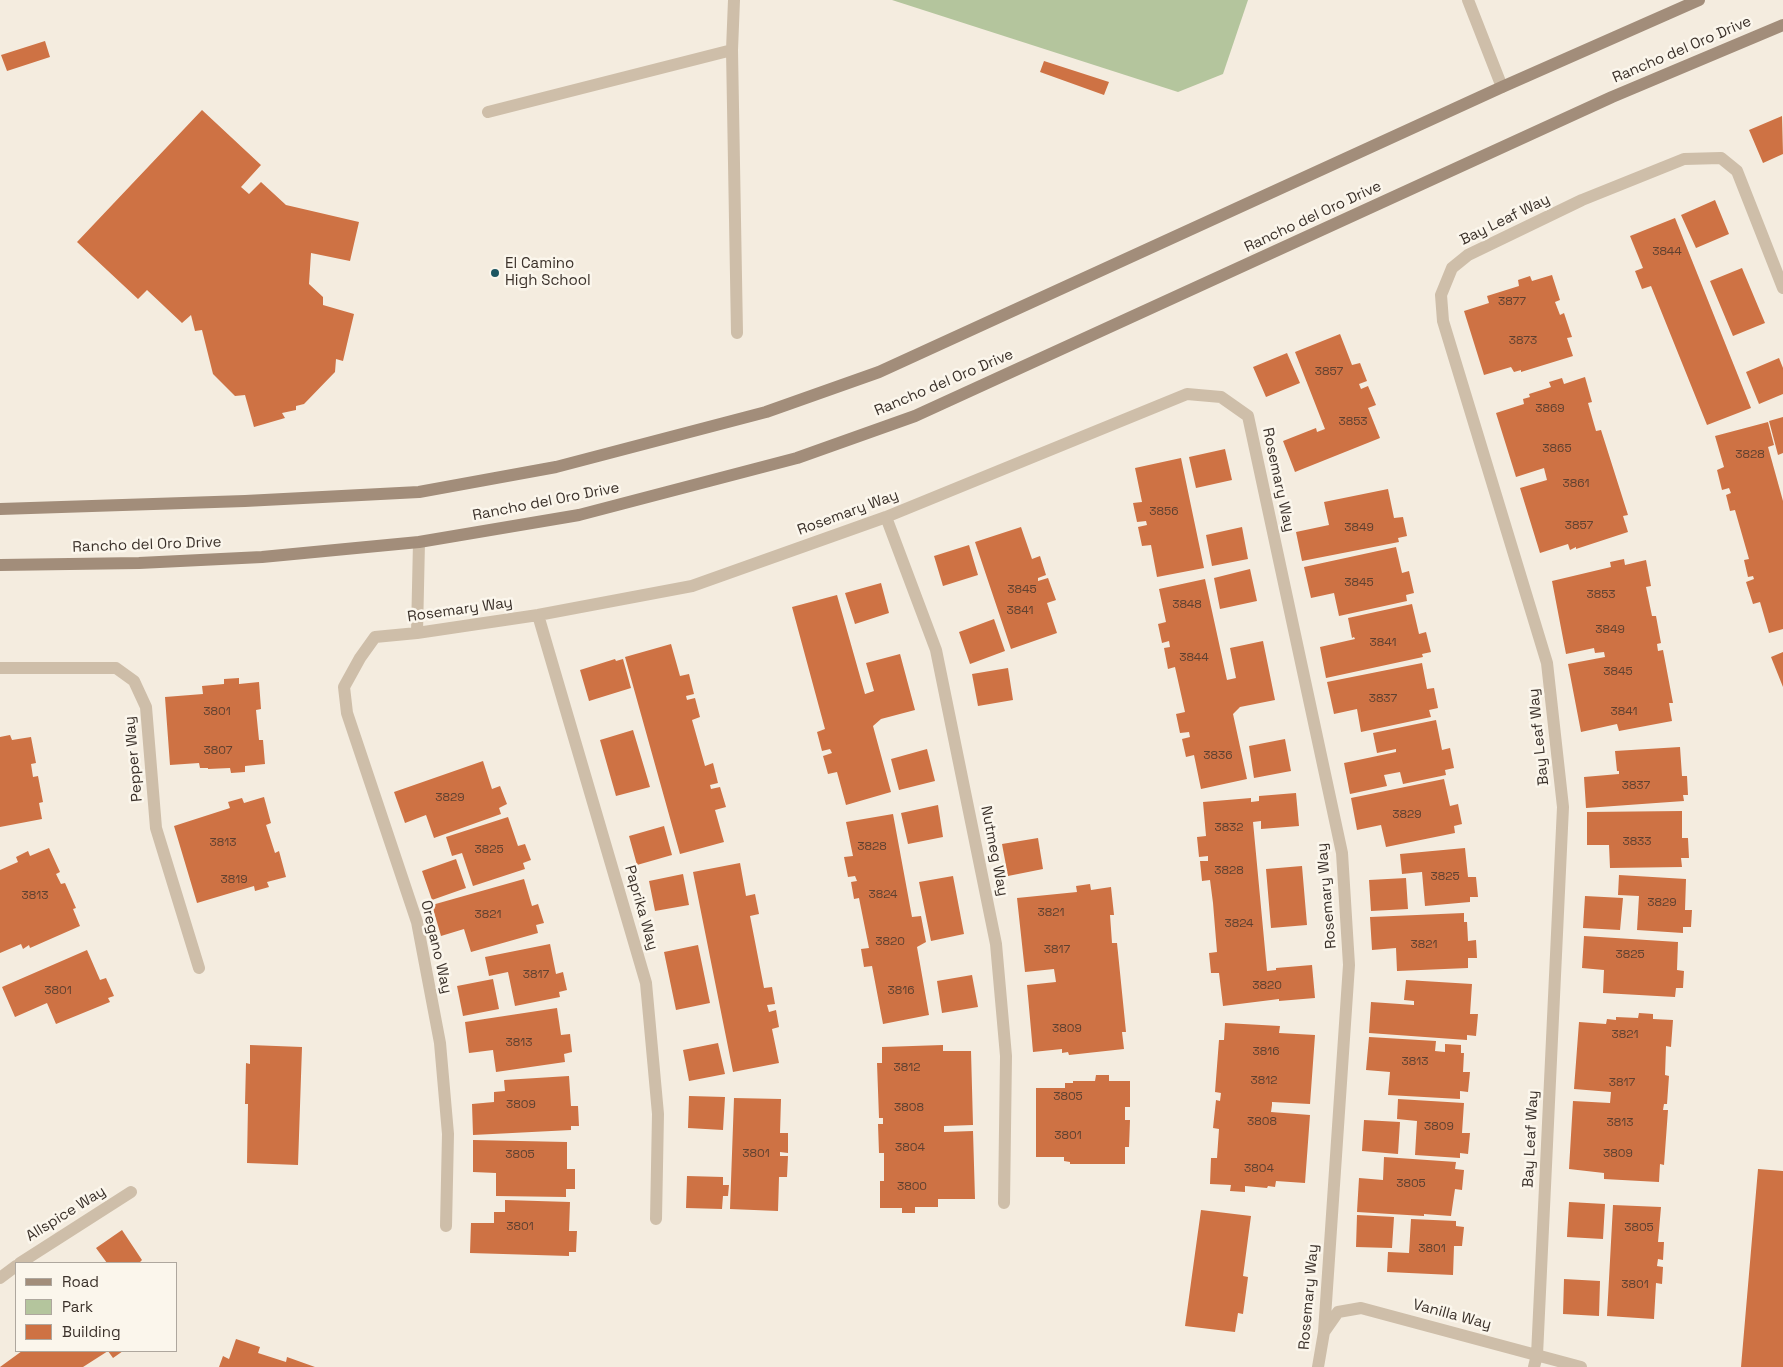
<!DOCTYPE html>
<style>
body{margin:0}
#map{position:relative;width:1783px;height:1367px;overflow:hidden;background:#f4ecdf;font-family:"Space Grotesk",sans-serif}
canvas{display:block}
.legend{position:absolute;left:15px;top:1262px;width:162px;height:90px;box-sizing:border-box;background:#fbf6ec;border:1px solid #aea79e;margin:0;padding:6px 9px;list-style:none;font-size:15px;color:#3b312a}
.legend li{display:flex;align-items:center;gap:10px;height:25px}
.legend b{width:25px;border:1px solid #aea79e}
</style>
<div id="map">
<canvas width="1783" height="1367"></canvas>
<ul class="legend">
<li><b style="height:6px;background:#a28d7a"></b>Road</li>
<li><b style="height:14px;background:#b4c59d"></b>Park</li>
<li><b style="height:14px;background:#ce7244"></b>Building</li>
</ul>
</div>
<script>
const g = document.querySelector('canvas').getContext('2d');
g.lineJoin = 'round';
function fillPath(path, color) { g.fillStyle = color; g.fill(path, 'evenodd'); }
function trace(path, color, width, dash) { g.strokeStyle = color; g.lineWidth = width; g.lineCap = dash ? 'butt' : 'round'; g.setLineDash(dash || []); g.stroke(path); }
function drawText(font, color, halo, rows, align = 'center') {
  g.font = font + ' "Space Grotesk",sans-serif'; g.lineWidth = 5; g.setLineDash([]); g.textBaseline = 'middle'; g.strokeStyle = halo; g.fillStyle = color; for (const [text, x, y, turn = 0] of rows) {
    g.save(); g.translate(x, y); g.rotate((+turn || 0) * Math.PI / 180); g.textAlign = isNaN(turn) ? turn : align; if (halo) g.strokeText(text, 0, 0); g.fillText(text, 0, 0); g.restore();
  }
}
const green = new Path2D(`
 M 892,0 L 1248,0 L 1223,74 L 1178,92 Z`);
const building = new Path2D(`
 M 45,41 L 50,57 L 7,71 L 1,55 Z
 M 1044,61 L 1109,82 L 1104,95 L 1040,72 Z
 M 202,110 L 261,165 L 241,187 L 249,194 L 261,182 L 286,205 L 359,222 L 350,261 L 311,253 L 309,284 L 323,297 L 323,305 L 354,314 L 343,361 L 336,359 L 335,372 L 304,404 L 296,406 L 296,410 L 282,413 L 285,418 L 254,427 L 245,395 L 235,396 L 213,374 L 202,330 L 195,331 L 191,315 L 182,323 L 147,290 L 138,299 L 77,242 Z
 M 1782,116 L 1783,154 L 1763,163 L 1749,130 Z
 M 1715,200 L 1729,234 L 1696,248 L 1681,215 Z
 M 1675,218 L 1751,408 L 1707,425 L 1651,286 L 1642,289 L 1635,271 L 1643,268 L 1630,236 Z
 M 1742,268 L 1765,323 L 1733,336 L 1710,281 Z
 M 1552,275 L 1560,300 L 1555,302 L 1560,315 L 1564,313 L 1572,337 L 1567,338 L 1573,356 L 1521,372 L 1521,370 L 1514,372 L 1511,367 L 1484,375 L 1464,311 L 1489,303 L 1487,296 L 1519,286 L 1518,280 L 1530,276 L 1532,281 Z
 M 1340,334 L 1352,365 L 1360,363 L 1367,381 L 1359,384 L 1361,389 L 1368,386 L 1376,405 L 1368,408 L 1380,438 L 1295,472 L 1283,441 L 1316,428 L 1317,432 L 1325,429 L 1295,352 Z
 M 1287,353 L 1300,383 L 1266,397 L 1253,367 Z
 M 1779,358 L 1783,368 L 1783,394 L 1759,404 L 1746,372 Z
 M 1585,377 L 1592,402 L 1588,403 L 1596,431 L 1601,430 L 1628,515 L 1623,516 L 1628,532 L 1576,549 L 1576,547 L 1570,550 L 1568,544 L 1540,553 L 1520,488 L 1547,480 L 1544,468 L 1516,477 L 1496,413 L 1524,404 L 1523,399 L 1530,397 L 1529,394 L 1551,387 L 1549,382 L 1562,378 L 1564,384 Z
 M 1783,417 L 1783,453 L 1778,455 L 1769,421 Z
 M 1768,422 L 1774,445 L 1768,447 L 1783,501 L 1783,629 L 1769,633 L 1760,602 L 1753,604 L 1746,582 L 1754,579 L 1753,576 L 1748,577 L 1744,560 L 1749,559 L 1735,510 L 1730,511 L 1726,495 L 1731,493 L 1729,488 L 1722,490 L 1717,470 L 1724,467 L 1715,436 Z
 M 1225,449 L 1232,480 L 1196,488 L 1189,457 Z
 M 1181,458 L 1204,568 L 1157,577 L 1151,545 L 1142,546 L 1138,527 L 1147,525 L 1146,521 L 1137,522 L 1133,503 L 1142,502 L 1135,468 Z
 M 1388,489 L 1394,518 L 1403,517 L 1407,536 L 1398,538 L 1399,542 L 1302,561 L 1296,532 L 1329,525 L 1324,502 Z
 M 1021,527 L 1032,559 L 1040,556 L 1046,575 L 1038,578 L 1038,581 L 1048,578 L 1056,600 L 1047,603 L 1057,633 L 1011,649 L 975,542 Z
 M 1242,527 L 1248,559 L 1212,566 L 1206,535 Z
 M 969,545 L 978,575 L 943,586 L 934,556 Z
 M 1396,547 L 1402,573 L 1409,571 L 1414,593 L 1406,595 L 1407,601 L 1339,616 L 1334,593 L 1311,598 L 1304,567 Z
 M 1624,559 L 1625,565 L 1646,560 L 1651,586 L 1646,587 L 1652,616 L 1656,616 L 1661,643 L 1657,644 L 1658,651 L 1663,650 L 1673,703 L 1669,703 L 1672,721 L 1619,731 L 1617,724 L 1581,732 L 1568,664 L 1605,657 L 1604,652 L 1595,653 L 1594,648 L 1566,654 L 1552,581 L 1611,567 L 1610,562 Z
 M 1250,569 L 1257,601 L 1220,609 L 1214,578 Z
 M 1205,579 L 1227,680 L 1236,678 L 1230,648 L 1263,641 L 1275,700 L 1240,707 L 1233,714 L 1247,779 L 1201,789 L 1194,755 L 1186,757 L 1182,739 L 1190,737 L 1189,732 L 1180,733 L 1176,714 L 1185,712 L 1175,667 L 1168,669 L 1164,648 L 1170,647 L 1169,641 L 1162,643 L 1158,624 L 1166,622 L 1159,589 Z
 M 881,583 L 889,613 L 855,624 L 845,593 Z
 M 837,595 L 865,694 L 874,691 L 866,663 L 900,654 L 915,710 L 881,719 L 873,726 L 891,792 L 846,805 L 837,772 L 828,774 L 823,756 L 832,753 L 830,749 L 822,751 L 817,732 L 825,729 L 792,607 Z
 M 1412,604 L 1419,634 L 1426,632 L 1431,652 L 1422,654 L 1423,657 L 1326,678 L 1320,647 L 1355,639 L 1354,637 L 1352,638 L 1348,618 Z
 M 994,619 L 1005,651 L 970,664 L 959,632 Z
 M 671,644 L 680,676 L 689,674 L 694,694 L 686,696 L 687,700 L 695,698 L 700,717 L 692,720 L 705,766 L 713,763 L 718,783 L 710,785 L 711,789 L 720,787 L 726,807 L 715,810 L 724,842 L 680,854 L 625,657 Z
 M 1783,652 L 1783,687 L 1771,657 Z
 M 615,659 L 616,661 L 623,659 L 631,688 L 589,701 L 580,670 Z
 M 1422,663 L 1427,689 L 1434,688 L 1438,708 L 1429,710 L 1431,717 L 1361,732 L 1357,709 L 1334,714 L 1327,682 Z
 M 1008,668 L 1013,700 L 978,706 L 972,674 Z
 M 239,678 L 239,684 L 259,682 L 261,709 L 256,710 L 259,740 L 263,740 L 265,764 L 245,766 L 245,772 L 231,773 L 230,768 L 208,769 L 208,768 L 200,768 L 199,763 L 170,765 L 165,697 L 203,694 L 202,686 L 224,684 L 224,679 Z
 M 1436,720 L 1442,750 L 1450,748 L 1454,768 L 1445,770 L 1446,775 L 1403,784 L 1400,772 L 1384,775 L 1387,786 L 1350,794 L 1344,763 L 1396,752 L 1396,749 L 1377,753 L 1373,733 Z
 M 633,730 L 650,787 L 616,796 L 600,740 Z
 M 10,735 L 12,740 L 31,737 L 36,763 L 31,764 L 33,777 L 38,776 L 43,802 L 39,803 L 42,819 L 0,827 L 0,737 Z
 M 1285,739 L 1291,771 L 1254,778 L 1249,746 Z
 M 1680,747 L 1682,776 L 1687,776 L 1688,795 L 1683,795 L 1684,801 L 1586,808 L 1584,777 L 1619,774 L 1619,771 L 1617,771 L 1615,751 Z
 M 927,749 L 935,781 L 899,790 L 891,759 Z
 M 483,761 L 492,789 L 500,786 L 507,804 L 499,808 L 501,814 L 434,838 L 426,815 L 405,823 L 394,792 Z
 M 1444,779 L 1450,806 L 1458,804 L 1462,824 L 1454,826 L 1455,833 L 1386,847 L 1381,825 L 1357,830 L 1351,798 Z
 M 1296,793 L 1299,826 L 1261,829 L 1261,821 L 1253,822 L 1267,971 L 1276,970 L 1276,968 L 1312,965 L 1315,998 L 1279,1001 L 1279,999 L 1223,1006 L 1219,973 L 1211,973 L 1209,953 L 1217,952 L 1213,903 L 1210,880 L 1202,881 L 1200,861 L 1208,861 L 1208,856 L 1199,857 L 1197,837 L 1206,836 L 1203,802 L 1251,798 L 1251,802 L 1259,801 L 1259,796 Z
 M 264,797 L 271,823 L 266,825 L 275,853 L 279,851 L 286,877 L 267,882 L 269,887 L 255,891 L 254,886 L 197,903 L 174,826 L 230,808 L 228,802 L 242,798 L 244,803 Z
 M 938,805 L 943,837 L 908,844 L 901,813 Z
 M 1682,811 L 1682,838 L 1688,838 L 1689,858 L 1681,858 L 1682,867 L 1610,868 L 1609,845 L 1587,845 L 1587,812 Z
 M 893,814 L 912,917 L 921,916 L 926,942 L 917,947 L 929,1015 L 883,1024 L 872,966 L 864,967 L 861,949 L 869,948 L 859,898 L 854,899 L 851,882 L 857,881 L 855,876 L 848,877 L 844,857 L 853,856 L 846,822 Z
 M 508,817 L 518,846 L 525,844 L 531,860 L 523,863 L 525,869 L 473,886 L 462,853 L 452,856 L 446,837 Z
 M 664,826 L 672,855 L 637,865 L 629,836 Z
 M 1038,838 L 1043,869 L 1008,876 L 1002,844 Z
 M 49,848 L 60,872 L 56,874 L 61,884 L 65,883 L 76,908 L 73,909 L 80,926 L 30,948 L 29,945 L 23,949 L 21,944 L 0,953 L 0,870 L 18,862 L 16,857 L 28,851 L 30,856 Z
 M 1465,848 L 1468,877 L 1476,877 L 1478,897 L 1470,897 L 1470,902 L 1425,906 L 1422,872 L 1402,874 L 1400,854 Z
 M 456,859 L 466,888 L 432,900 L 422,871 Z
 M 740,863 L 746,896 L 755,894 L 759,914 L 750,916 L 764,988 L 772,987 L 775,1004 L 767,1005 L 769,1012 L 776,1010 L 779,1027 L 772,1029 L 779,1063 L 733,1072 L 693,872 Z
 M 1302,866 L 1307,925 L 1271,928 L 1266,869 Z
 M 683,874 L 689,905 L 655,911 L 649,881 Z
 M 1619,875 L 1686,879 L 1685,910 L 1692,910 L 1691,927 L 1683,927 L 1683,933 L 1637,930 L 1639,896 L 1618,895 Z
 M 953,876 L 964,934 L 931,941 L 919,882 Z
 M 1406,878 L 1408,909 L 1371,911 L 1369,880 Z
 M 524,879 L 532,906 L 538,904 L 544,923 L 536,925 L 538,933 L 471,952 L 464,929 L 441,936 L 432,905 Z
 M 1090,884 L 1091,890 L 1111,887 L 1114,915 L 1110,915 L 1112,943 L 1117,943 L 1126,1032 L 1122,1032 L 1124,1049 L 1069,1055 L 1068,1052 L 1062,1053 L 1062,1049 L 1033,1052 L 1027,985 L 1056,982 L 1054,969 L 1025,972 L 1017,898 L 1077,892 L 1076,886 Z
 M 1585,896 L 1623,898 L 1620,930 L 1583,928 Z
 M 1464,913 L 1464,922 L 1467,922 L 1468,941 L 1476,940 L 1477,958 L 1468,958 L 1468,968 L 1397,971 L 1396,948 L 1372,950 L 1370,917 Z
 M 1584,936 L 1678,942 L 1677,970 L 1684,971 L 1683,988 L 1676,988 L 1675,997 L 1603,993 L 1604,970 L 1582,968 Z
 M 550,944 L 556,974 L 563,972 L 567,990 L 559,992 L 560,997 L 515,1006 L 508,972 L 489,976 L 485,957 Z
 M 698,945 L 710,1003 L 676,1010 L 664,952 Z
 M 87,950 L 100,980 L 106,978 L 114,996 L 108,998 L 110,1002 L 56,1024 L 47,1003 L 15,1017 L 2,987 Z
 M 972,975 L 978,1007 L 942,1013 L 937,981 Z
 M 493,979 L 499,1009 L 463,1016 L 457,986 Z
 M 1406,980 L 1472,984 L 1470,1014 L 1478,1014 L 1476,1036 L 1467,1035 L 1467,1040 L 1369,1033 L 1371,1002 L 1414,1005 L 1414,1001 L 1404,1000 Z
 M 557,1008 L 561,1035 L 570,1034 L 572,1052 L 564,1054 L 565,1062 L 496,1072 L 493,1050 L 469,1053 L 465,1022 Z
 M 1639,1013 L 1653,1014 L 1653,1019 L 1673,1020 L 1671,1047 L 1666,1046 L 1665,1075 L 1669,1076 L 1667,1104 L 1664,1104 L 1663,1110 L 1668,1110 L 1664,1165 L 1660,1164 L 1659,1182 L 1604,1179 L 1604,1173 L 1569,1169 L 1573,1101 L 1610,1103 L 1611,1092 L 1574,1089 L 1579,1022 L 1606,1024 L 1607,1019 L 1616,1020 L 1616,1017 L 1638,1018 Z
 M 1225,1023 L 1280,1026 L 1279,1033 L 1315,1035 L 1310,1104 L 1272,1102 L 1272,1105 L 1271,1112 L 1310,1115 L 1305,1183 L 1276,1181 L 1275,1187 L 1268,1186 L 1267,1188 L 1245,1186 L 1245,1192 L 1230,1191 L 1231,1185 L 1210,1184 L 1211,1158 L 1217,1158 L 1219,1129 L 1213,1128 L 1216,1100 L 1220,1101 L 1221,1093 L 1215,1092 L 1219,1040 L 1224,1040 Z
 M 1369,1037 L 1436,1041 L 1435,1051 L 1445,1052 L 1445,1044 L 1461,1045 L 1461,1053 L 1464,1053 L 1463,1072 L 1470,1072 L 1468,1092 L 1460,1091 L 1460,1099 L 1388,1095 L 1390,1072 L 1366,1070 Z
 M 718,1043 L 725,1074 L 689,1081 L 683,1050 Z
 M 250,1045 L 302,1047 L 298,1165 L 247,1163 L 248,1104 L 245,1104 L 246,1063 L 250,1064 Z
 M 943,1045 L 943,1051 L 971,1051 L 973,1125 L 944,1126 L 944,1132 L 973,1131 L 975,1199 L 938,1199 L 938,1207 L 915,1207 L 915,1213 L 902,1213 L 902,1208 L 880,1208 L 880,1181 L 884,1181 L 884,1153 L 879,1153 L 878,1124 L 883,1124 L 883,1118 L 879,1118 L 877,1063 L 882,1063 L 882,1047 Z
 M 1096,1075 L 1109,1075 L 1109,1081 L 1130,1081 L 1130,1107 L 1125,1107 L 1125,1120 L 1130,1120 L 1129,1147 L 1125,1147 L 1125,1164 L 1070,1164 L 1070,1162 L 1064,1161 L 1064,1157 L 1036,1157 L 1036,1088 L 1065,1088 L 1065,1083 L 1073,1083 L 1073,1081 L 1095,1081 Z
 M 569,1076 L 571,1106 L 578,1106 L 579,1126 L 571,1126 L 571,1130 L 473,1135 L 472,1104 L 494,1102 L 494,1092 L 505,1091 L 504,1080 Z
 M 689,1096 L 725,1097 L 723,1130 L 688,1128 Z
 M 734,1098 L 781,1099 L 780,1133 L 788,1133 L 788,1153 L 780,1152 L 780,1156 L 788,1156 L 787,1177 L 779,1177 L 778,1211 L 730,1209 Z
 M 1398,1099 L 1464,1103 L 1462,1133 L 1470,1133 L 1468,1154 L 1460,1153 L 1460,1158 L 1415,1155 L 1417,1121 L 1397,1119 Z
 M 1364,1120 L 1400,1122 L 1398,1154 L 1362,1151 Z
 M 473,1140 L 567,1142 L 567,1169 L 575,1169 L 575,1189 L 566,1189 L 566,1197 L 496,1196 L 496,1173 L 473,1172 Z
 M 1384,1157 L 1456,1162 L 1455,1169 L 1464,1170 L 1462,1190 L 1455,1189 L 1451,1216 L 1424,1214 L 1424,1216 L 1357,1212 L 1359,1178 L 1383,1180 Z
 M 1758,1169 L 1783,1171 L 1783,1367 L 1741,1367 Z
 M 687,1176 L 723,1177 L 723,1185 L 729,1185 L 728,1196 L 723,1196 L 722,1209 L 686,1208 Z
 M 505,1200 L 570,1202 L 569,1231 L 577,1231 L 576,1252 L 569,1252 L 569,1256 L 470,1253 L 471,1223 L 494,1223 L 494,1212 L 505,1212 Z
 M 1569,1202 L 1605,1204 L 1603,1239 L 1567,1237 Z
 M 1613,1205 L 1661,1207 L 1658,1242 L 1664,1242 L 1663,1260 L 1658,1259 L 1657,1266 L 1663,1267 L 1662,1284 L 1656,1283 L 1654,1319 L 1607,1316 Z
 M 1201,1210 L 1251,1216 L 1243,1276 L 1248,1277 L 1243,1314 L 1238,1313 L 1235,1332 L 1185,1326 Z
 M 1357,1215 L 1394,1217 L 1392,1248 L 1356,1247 Z
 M 1411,1219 L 1456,1221 L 1456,1226 L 1464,1227 L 1462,1246 L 1454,1246 L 1453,1275 L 1387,1272 L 1388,1252 L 1409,1253 Z
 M 122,1230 L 142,1260 L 139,1263 L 107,1263 L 96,1248 Z
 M 1564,1279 L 1600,1281 L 1599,1316 L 1563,1314 Z
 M 236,1339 L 260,1347 L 258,1353 L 286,1362 L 287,1357 L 315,1367 L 219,1367 L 223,1356 L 229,1359 Z
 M 22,1351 L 108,1351 L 83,1367 L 0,1367 Z
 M 108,1351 L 123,1351 L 113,1358 Z`);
const service = new Path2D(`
 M 1468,0 L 1502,87
 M 732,50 L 734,0
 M 488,112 L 732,50 L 737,333`);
const minor = new Path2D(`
 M 886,517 L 936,650 L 996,944 L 1006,1056 L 1004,1203
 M 538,615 L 646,983 L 658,1114 L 656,1219
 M 417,633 L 419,542
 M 0,668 L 116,668 L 134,681 L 146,707 L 156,828 L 199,968
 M 446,1226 L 448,1134 L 440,1043 L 417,922 L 347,713 L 344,687 L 360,658 L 375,637 L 417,633 L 538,615 L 692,586 L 886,517 L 1187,394 L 1221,397 L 1248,416 L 1342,853 L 1349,965 L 1324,1332 L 1318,1367
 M 20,1263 L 131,1192
 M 0,1278 L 16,1266
 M 1324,1332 L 1338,1312 L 1361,1308 L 1581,1367
 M 1534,1367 L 1537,1355 L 1563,807 L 1547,663 L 1443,321 L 1441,295 L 1452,268 L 1468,255 L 1582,200 L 1684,159 L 1721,158 L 1737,171 L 1783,288`);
const secondary = new Path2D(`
 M 0,509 L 245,501 L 419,492 L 556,467 L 766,412 L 879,372 L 1502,87 L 1699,0
 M 0,565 L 139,563 L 262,557 L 419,542 L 579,515 L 797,458 L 915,416 L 1612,97 L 1783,25`);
const markers = [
 [495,273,5,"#1c5560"]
];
const numberNames = [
 ["3844",1667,252],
 ["3877",1512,302],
 ["3873",1523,341],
 ["3857",1329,372],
 ["3869",1550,409],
 ["3853",1353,422],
 ["3865",1557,449],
 ["3828",1750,455],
 ["3861",1576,484],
 ["3856",1164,512],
 ["3857",1579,526],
 ["3849",1359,528],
 ["3845",1359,583],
 ["3845",1022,590],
 ["3853",1601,595],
 ["3848",1187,605],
 ["3841",1020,611],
 ["3849",1610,630],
 ["3841",1383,643],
 ["3844",1194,658],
 ["3845",1618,672],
 ["3837",1383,699],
 ["3801",217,712],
 ["3841",1624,712],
 ["3807",218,751],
 ["3836",1218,756],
 ["3837",1636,786],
 ["3829",450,798],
 ["3829",1407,815],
 ["3832",1229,828],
 ["3833",1637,842],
 ["3813",223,843],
 ["3828",872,847],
 ["3825",489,850],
 ["3828",1229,871],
 ["3825",1445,877],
 ["3819",234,880],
 ["3824",883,895],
 ["3813",35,896],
 ["3829",1662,903],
 ["3821",1051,913],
 ["3821",488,915],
 ["3824",1239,924],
 ["3820",890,942],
 ["3821",1424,945],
 ["3817",1057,950],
 ["3825",1630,955],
 ["3817",536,975],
 ["3820",1267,986],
 ["3801",58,991],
 ["3816",901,991],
 ["3809",1067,1029],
 ["3821",1625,1035],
 ["3813",519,1043],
 ["3816",1266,1052],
 ["3813",1415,1062],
 ["3812",907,1068],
 ["3812",1264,1081],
 ["3817",1622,1083],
 ["3805",1068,1097],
 ["3809",521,1105],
 ["3808",909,1108],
 ["3808",1262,1122],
 ["3813",1620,1123],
 ["3809",1439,1127],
 ["3801",1068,1136],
 ["3804",910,1148],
 ["3801",756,1154],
 ["3809",1618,1154],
 ["3805",520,1155],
 ["3804",1259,1169],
 ["3805",1411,1184],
 ["3800",912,1187],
 ["3801",520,1227],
 ["3805",1639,1228],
 ["3801",1432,1249],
 ["3801",1635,1285]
];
const streetNames = [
 ["Rancho del Oro Drive",1682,50,-23],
 ["Rancho del Oro Drive",1313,217,-25],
 ["Bay Leaf Way",1505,220,-26],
 ["Rancho del Oro Drive",944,383,-23],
 ["Rosemary Way",1278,480,78],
 ["Rancho del Oro Drive",546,502,-11],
 ["Rosemary Way",848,513,-20],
 ["Rancho del Oro Drive",147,545,-2],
 ["Rosemary Way",460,610,-8],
 ["Bay Leaf Way",1539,737,-96],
 ["Pepper Way",134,759,-95],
 ["Nutmeg Way",994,851,79],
 ["Rosemary Way",1327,896,-95],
 ["Paprika Way",641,908,74],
 ["Oregano Way",436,947,77],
 ["Bay Leaf Way",1531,1139,-87],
 ["Allspice Way",66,1214,-32],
 ["Rosemary Way",1309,1297,-85],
 ["Vanilla Way",1452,1315,15]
];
const poiNames = [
 ["El Camino",505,264],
 ["High School",505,281]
];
fillPath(green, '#b4c59d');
fillPath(building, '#ce7244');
trace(service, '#cebea9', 12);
trace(minor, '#cebea9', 12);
trace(secondary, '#a28d7a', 12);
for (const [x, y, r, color] of markers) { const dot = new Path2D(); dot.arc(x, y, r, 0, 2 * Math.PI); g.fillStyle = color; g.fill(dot); trace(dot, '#fbf6ec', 2); }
drawText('12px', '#604130', null, numberNames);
drawText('15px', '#3b312a', '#fbf6ec', streetNames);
drawText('15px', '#3b312a', '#fbf6ec', poiNames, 'left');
</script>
